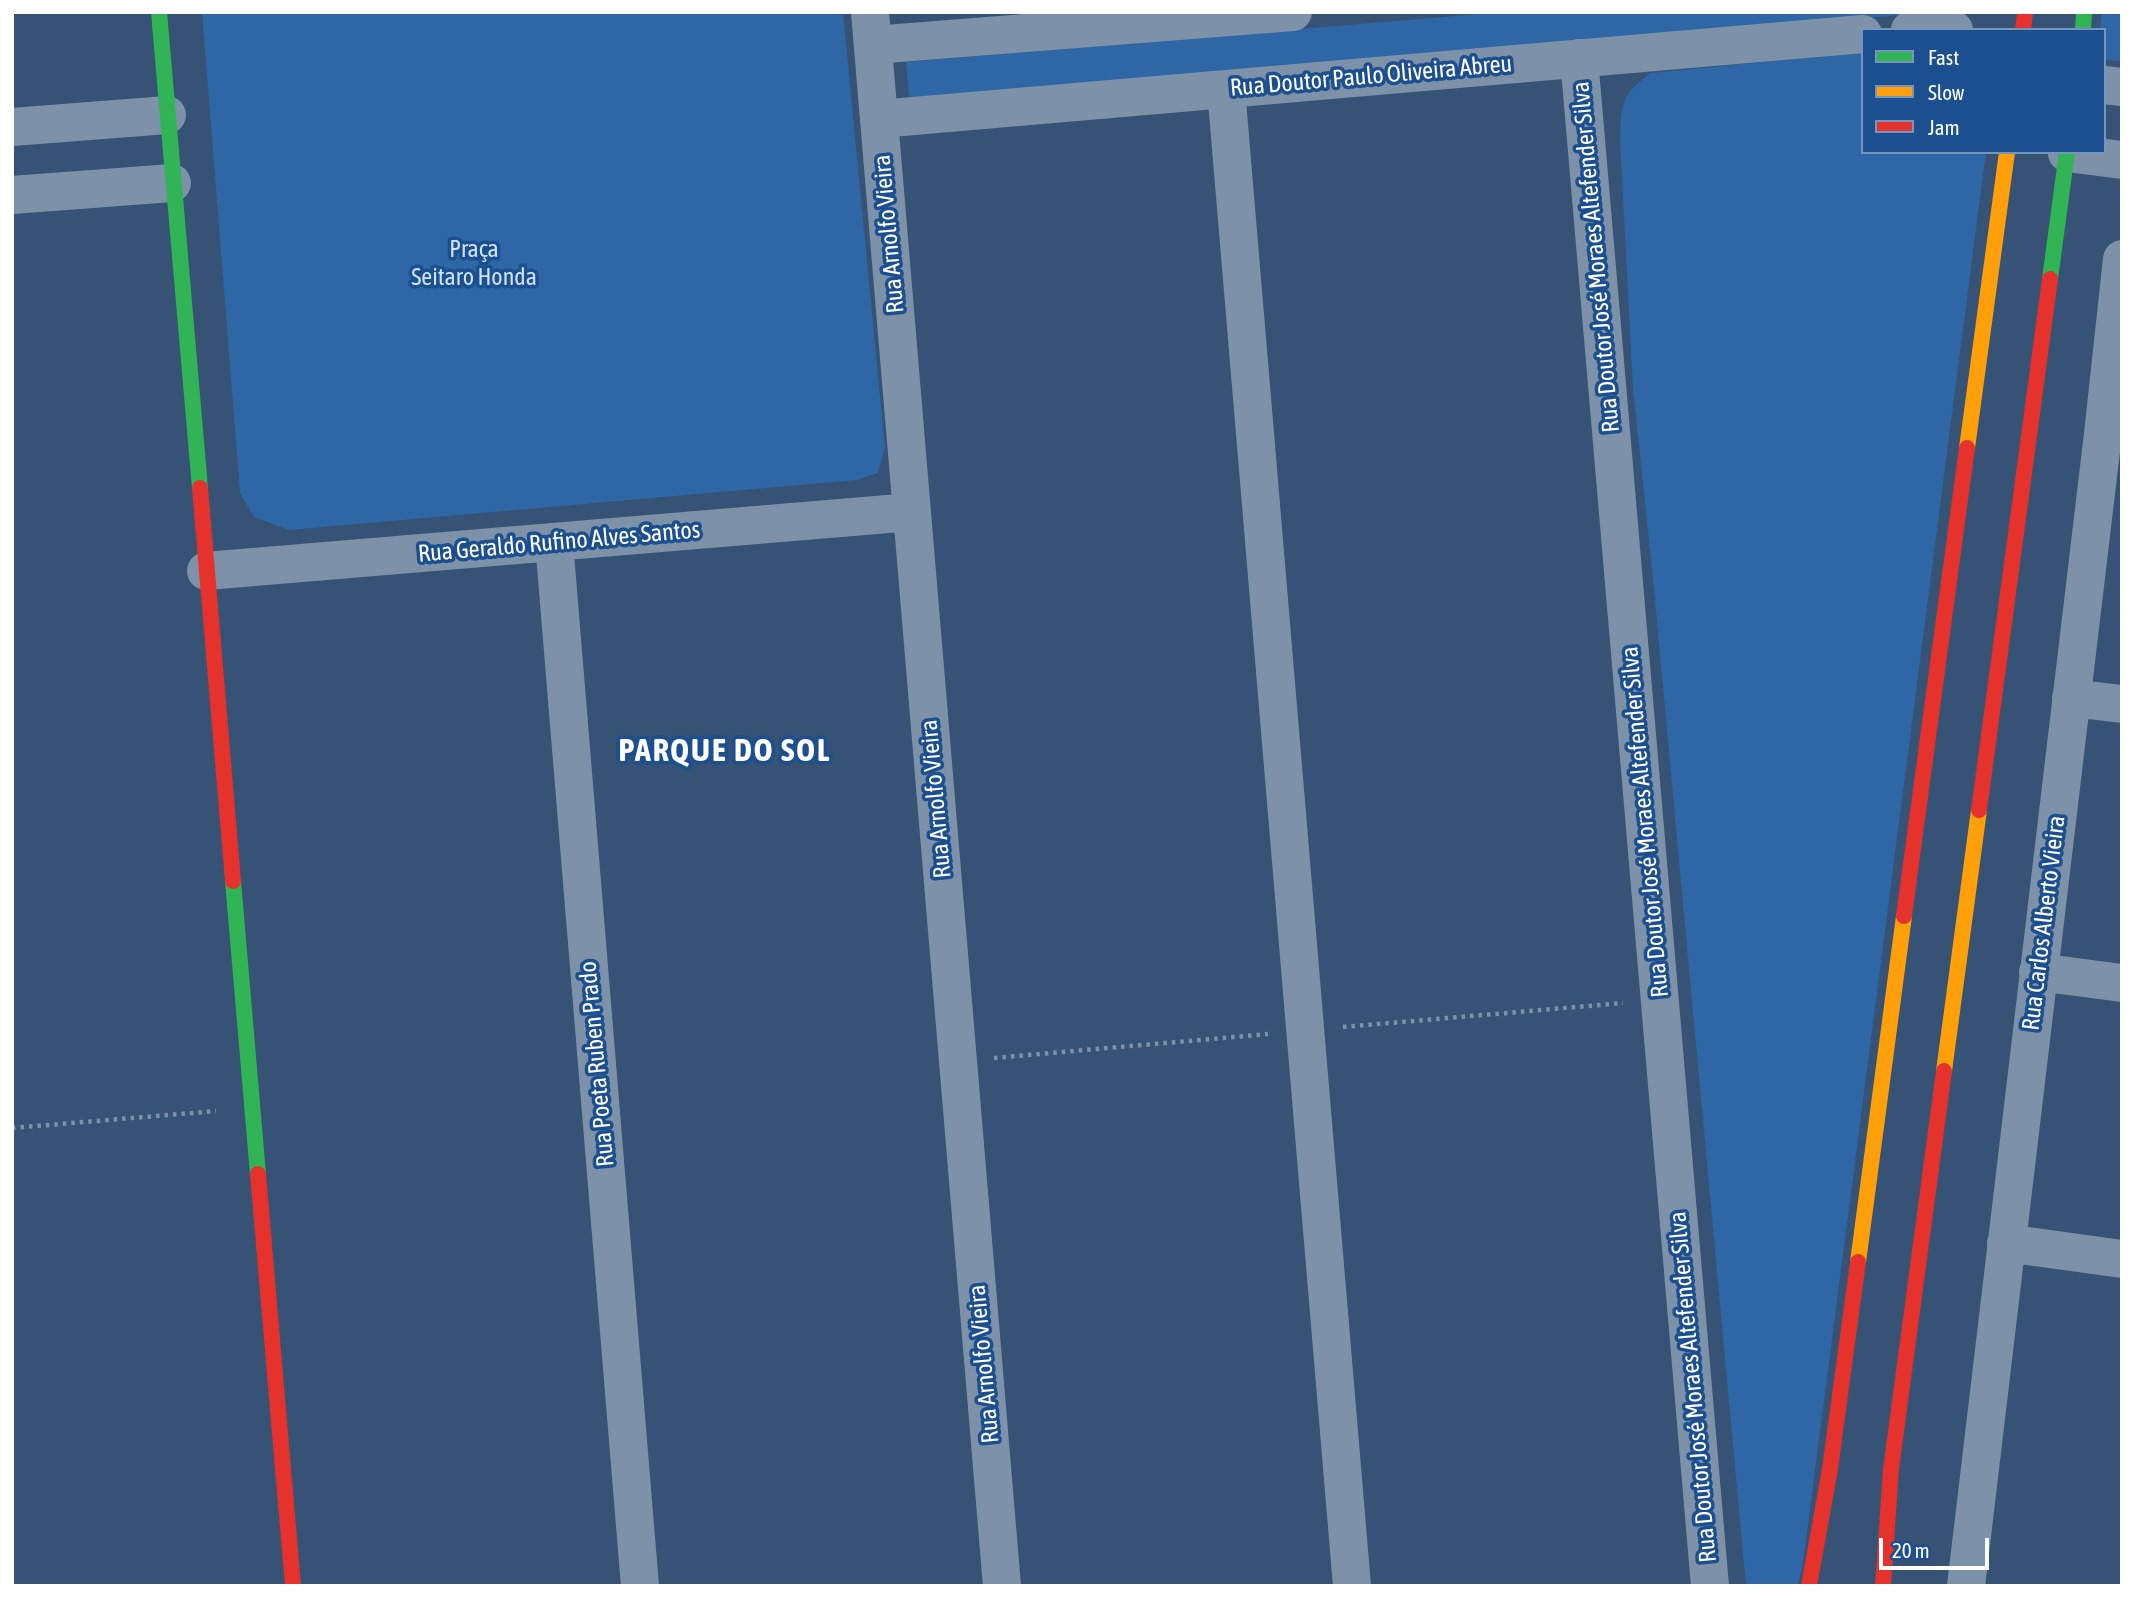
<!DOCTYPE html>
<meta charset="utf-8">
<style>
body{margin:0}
#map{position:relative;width:2134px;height:1598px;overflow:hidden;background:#365274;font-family:"Asap Condensed",sans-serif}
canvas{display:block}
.frame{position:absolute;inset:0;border:14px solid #fff;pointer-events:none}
.legend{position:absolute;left:1861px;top:28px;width:245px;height:126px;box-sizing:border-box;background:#1b4f8f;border:2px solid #7695bc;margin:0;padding:9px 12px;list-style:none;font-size:21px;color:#fff}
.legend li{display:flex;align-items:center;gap:14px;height:35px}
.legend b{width:35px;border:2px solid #7695bc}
.scale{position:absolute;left:1879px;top:1538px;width:110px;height:32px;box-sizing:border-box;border:4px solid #fff;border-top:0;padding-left:9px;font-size:21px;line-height:24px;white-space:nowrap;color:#fff;-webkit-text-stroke:5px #1b4f8f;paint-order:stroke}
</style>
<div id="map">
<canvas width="2134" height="1598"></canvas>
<div class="frame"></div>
<ul class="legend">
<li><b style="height:9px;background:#30b455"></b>Fast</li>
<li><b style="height:9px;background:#ff9f0a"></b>Slow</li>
<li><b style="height:9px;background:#e5322d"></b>Jam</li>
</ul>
<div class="scale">20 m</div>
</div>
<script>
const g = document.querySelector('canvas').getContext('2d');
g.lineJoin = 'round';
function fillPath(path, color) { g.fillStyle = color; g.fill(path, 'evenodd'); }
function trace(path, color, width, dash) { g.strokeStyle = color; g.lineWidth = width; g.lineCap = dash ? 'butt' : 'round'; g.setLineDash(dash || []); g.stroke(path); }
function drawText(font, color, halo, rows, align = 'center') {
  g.font = font + ' "Asap Condensed",sans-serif'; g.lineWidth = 7; g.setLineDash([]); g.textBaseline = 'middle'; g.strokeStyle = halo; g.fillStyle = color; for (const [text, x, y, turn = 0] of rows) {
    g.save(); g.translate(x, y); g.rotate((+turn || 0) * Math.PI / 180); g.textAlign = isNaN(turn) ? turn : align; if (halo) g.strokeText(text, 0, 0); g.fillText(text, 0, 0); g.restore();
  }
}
const green = new Path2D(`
 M 202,12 L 843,12 L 885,448 L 878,473 L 857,480 L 289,530 L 254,517 L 240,493 Z
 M 1502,12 L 1915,12 L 1915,14 L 909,98 L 906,62 Z
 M 2102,12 L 2122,12 L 2122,61 L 2104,60 L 2104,30 L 2100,30 Z
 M 1863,52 L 1863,152 L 1986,152 L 1803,1563 L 1798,1586 L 1746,1586 L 1653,579 L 1633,389 L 1620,141 C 1622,103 1619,98 1650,73 Z`);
const path = new Path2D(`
 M 1343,1027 L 1623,1003
 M 994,1058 L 1268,1034
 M 12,1128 L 216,1111`);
const street = new Path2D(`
 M 870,12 L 1002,1586
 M 1910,30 L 1944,27 L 1954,30
 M 873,45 L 1293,12
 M 1579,58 L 1710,1586
 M 2104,85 L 2122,87
 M 1226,89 L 1352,1586
 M 879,119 L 1863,34
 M 12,127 L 167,115
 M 2067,153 L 2122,160
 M 12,195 L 172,183
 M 554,542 L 640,1586
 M 206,571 L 912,512
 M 2071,698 L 2122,704
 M 2038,972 L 2122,983
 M 2006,1243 L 2122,1259
 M 1966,1586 L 2103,434 L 2122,259`);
const fast = new Path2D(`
 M 159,12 L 200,488
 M 2083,30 L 2084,12
 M 2050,279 L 2067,152
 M 233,881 L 258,1174`);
const slow = new Path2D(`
 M 1967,448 L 2007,152
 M 1944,1071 L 1979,810
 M 1858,1262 L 1904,916`);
const jam = new Path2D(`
 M 2023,30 L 2025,12
 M 200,488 L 233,881
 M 1979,810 L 2050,279
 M 1904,916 L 1967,448
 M 258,1174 L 293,1586
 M 1809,1586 L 1830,1469 L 1858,1262
 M 1883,1586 L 1891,1469 L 1944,1071`);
const streetNames = [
 ["Rua Doutor Paulo Oliveira Abreu",1371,76,-5],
 ["Rua Arnolfo Vieira",889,234,-95],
 ["Rua Doutor José Moraes Altefender Silva",1596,257,-95],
 ["Rua Geraldo Rufino Alves Santos",559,542,-5],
 ["Rua Arnolfo Vieira",936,799,-95],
 ["Rua Doutor José Moraes Altefender Silva",1645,822,-95],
 ["Rua Carlos Alberto Vieira",2044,923,-83],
 ["Rua Poeta Ruben Prado",597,1064,-95],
 ["Rua Arnolfo Vieira",984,1364,-95],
 ["Rua Doutor José Moraes Altefender Silva",1693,1387,-95]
];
const parkNames = [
 ["Praça",474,249],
 ["Seitaro Honda",474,277]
];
const districtNames = [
 ["PARQUE DO SOL",725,751]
];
fillPath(green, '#2f66a5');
trace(path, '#7d92a8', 4.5, [3.5, 5]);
trace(street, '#7d92a8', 38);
trace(fast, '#30b455', 16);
trace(slow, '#ff9f0a', 16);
trace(jam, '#e5322d', 16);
drawText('24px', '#fff', '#1b4f8f', streetNames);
drawText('24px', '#cfe3fa', '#1b4f8f', parkNames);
g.letterSpacing = '2px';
drawText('bold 32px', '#fff', '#1b4f8f', districtNames);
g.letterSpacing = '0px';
</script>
